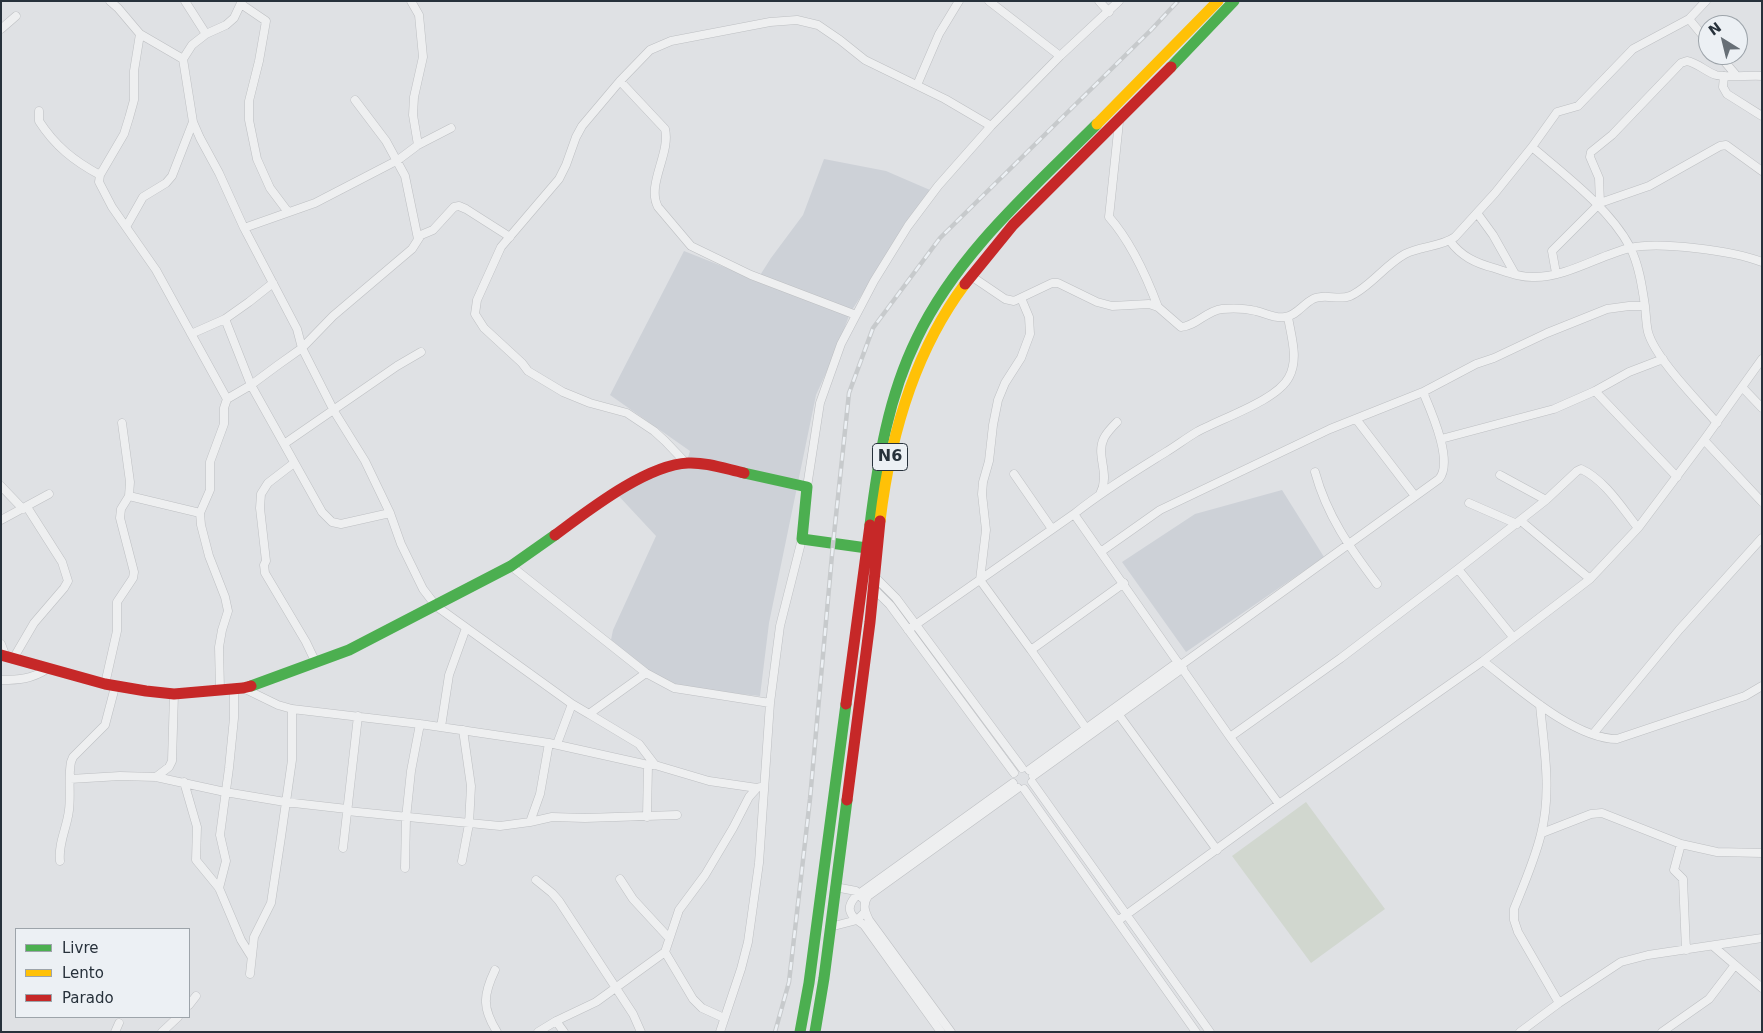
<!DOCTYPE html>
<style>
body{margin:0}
#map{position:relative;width:1763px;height:1033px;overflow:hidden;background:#dfe1e4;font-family:"DejaVu Sans",sans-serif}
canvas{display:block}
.frame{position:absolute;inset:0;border:2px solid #27313b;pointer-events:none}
.legend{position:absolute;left:15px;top:928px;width:175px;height:90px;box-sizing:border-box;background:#ecf0f4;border:1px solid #9da4aa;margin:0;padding:6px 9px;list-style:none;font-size:15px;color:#27313b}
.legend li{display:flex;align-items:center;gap:10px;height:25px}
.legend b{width:25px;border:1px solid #9da4aa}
.north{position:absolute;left:1698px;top:15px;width:50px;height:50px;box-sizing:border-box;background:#ecf0f4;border:1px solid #9da4aa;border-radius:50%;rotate:324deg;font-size:14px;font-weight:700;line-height:20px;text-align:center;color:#27313b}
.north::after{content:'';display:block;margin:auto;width:18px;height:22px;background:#676f76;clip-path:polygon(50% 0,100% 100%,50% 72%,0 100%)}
</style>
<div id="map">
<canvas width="1763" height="1033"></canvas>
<div class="frame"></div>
<ul class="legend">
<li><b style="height:6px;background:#4caf50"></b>Livre</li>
<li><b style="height:6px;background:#ffc107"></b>Lento</li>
<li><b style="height:6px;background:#c62828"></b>Parado</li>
</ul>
<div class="north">N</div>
</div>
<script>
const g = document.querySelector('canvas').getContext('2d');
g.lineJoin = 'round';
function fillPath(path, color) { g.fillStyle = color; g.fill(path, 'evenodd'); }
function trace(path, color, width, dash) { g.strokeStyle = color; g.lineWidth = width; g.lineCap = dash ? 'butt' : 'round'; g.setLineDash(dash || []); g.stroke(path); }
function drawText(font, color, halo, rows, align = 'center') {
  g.font = font + ' "DejaVu Sans",sans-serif'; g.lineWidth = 4; g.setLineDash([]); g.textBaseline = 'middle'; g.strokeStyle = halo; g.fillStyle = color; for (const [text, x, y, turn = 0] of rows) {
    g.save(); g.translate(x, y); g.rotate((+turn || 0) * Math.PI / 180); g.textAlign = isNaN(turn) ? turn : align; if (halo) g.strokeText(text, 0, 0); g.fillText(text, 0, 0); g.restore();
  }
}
const built = new Path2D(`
 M 824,159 L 886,171 L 930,190 L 850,313 L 836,351 L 816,395 L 769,623 L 760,696 L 684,688 L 653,676 L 611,640 L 613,630 L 656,536 L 615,492 L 686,464 L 690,451 L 610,395 L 684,251 L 757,280 L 771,258 L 803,215 Z
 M 1282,490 L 1324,557 L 1186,652 L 1122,562 L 1195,514 Z`);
const green = new Path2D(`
 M 1306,802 L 1385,909 L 1311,963 L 1232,856 Z`);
const street = new Path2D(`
 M 110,1 L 118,8 L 140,34 L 183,59
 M 185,1 L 206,34
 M 242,1 L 234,18 L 226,25 L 206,34 L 192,45 L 183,59 L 193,122 L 200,138 L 219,173 L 244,228 L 297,329 L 302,348 L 334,411 L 365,461 L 390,513 L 401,544 L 423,589 L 436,606 L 572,704 L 589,714 L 646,673
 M 411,1 L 419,15 L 423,57 L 414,97 L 413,115 L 418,145
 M 989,1 L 1060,56
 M 1099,1 L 1109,12
 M 241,4 L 266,21 L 259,61 L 249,101 L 249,120 L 257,159 L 270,188 L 288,212
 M 1689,19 L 1708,42
 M 1,29 L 16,16
 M 140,34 L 134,71 L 134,100 L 129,118 L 124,134 L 100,175 L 99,182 L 112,207 L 156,270 L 227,399
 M 1719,55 L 1736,75
 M 1724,76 L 1723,87 L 1727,94 L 1762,116
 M 620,81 L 665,129 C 671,153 646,185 658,207 L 691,246 L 751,275 L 856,315
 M 917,85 L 939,34 L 959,1
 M 355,100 L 386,141 L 405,176 L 418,239
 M 39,111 L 39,121 C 55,146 74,161 100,175
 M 1119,122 L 1109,217 C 1131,242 1146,275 1158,307
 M 1532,147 C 1565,175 1610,209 1630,247 C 1639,265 1642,286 1645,306 C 1646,314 1646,324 1648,332 C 1655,358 1698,401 1717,423
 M 1600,203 L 1649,186 L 1720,146 L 1726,145 L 1762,171
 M 1477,213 L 1493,235 L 1515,274
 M 126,227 L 143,197 L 166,183 L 172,176 L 193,122
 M 244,228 L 315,203 L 398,160 L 418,145 L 451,128
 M 1450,241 C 1461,256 1475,263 1494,268 C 1507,272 1521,278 1535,277 C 1567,277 1600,255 1630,248 C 1659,241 1734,251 1762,262
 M 1556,273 L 1552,251 L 1600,203 L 1599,178 L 1590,157 L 1591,152 L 1612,135 L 1681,63 L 1687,61 C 1698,63 1706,72 1716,75 C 1727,78 1750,75 1762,76
 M 971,276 L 1005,299 L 1014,301 L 1052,283 L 1058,283 L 1097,302 L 1112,306 L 1149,304 L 1158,307 L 1181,327 C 1196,326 1206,311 1222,309 C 1234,308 1244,308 1256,311 C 1266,313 1274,319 1285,317 C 1296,316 1303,304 1313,299 C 1325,293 1338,301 1350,296 C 1369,288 1385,265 1405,254 C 1420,246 1441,247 1455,237 L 1495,193 L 1532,147 L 1557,112 L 1578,106 L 1633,49 L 1689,19 L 1706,1
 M 1021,298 L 1029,317 L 1030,334 L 1021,358 L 1005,383 L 998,400 L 993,425 L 989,461 L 983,482 L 982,494 L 986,530 L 980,580 L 1031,650
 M 225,319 L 251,385 L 322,512 L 332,522 L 341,524 L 390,513
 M 191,334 L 225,319 L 249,302 L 273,283
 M 1742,387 L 1762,408
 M 1595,391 L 1677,477
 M 1356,419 L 1415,496
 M 1441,439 L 1554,409 L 1595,391 L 1629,372 L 1663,359
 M 1704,440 L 1762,502
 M 284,444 L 397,366 L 421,352
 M 294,463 L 268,483 L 261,494 L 260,508 L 266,561 L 264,565 L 265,573 L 306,642 L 316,663
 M 686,463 L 665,441 L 654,431 L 627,413 L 590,403 L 563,392 L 528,371 L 522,363 L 484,328 L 475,314 L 477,300 L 501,247 L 559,179 L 566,165 L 576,137 L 582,126 L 620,81 L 650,50 L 671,41 L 770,22 L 797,20 L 818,25 L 840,40 L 865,60 L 945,99 L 991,126
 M 1315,472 C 1327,516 1350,548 1377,584
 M 1014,474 L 1052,529
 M 1500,475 L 1546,500
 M 1,486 L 23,509
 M 807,487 L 820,403 L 841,344 L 874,281 L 908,226 L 938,186 L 991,126 L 1060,56 L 1119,1
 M 1100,494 C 1111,473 1095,456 1104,438 C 1107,432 1112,427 1117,422
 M 129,496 L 200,513
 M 1469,503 L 1517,524
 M 1074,514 C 1104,490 1134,472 1166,452 C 1176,446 1185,439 1195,433 C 1219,419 1277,401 1289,377 C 1299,359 1291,336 1288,317
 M 1,520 L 49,494
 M 1521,521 L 1590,579
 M 1102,551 L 1160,510 L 1330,429 L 1423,392 L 1476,364 L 1494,358 L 1547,333 L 1607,309 L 1629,306 L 1645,306
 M 511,566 L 646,673 L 674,688 L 770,703
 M 1458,569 L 1513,637
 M 875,577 L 896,598 L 1022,768
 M 875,590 L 890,605 L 1014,773
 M 908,630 L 1074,514 L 1230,737 L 1279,804
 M 1,644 L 6,657
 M 13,659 L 34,623 L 64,588 L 68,581 L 62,562 L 27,507
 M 1483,661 C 1517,687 1574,739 1617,739 L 1745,696 L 1762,686
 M 1181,665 L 1439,479 C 1454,462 1431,411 1423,392
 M 1,680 C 19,680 32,679 47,669
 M 105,684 L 117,631 L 117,602 L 133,578 L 134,572 L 120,518 L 121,509 L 129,496 L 130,482 L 122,423
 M 243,688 L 278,705 L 292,709 L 420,724 L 549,743 L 648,765 L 655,765 L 709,781 L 757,788
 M 220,690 L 219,647 L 222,630 L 228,611 L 225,597 L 209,556 L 201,525 L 200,513 L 210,490 L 210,462 L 224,424 L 224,408 L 227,399 L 251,385 L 278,365 L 302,348 L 333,316 L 412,249 L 421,235 L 433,230 L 454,207 L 459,206 L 466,209 L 510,237
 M 1540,705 C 1544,747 1552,792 1541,834 C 1535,859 1524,884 1514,909 L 1514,920 L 1518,932 L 1559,1003
 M 589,714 L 639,744 L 655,765
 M 1119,715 L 1217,850
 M 441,727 L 449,675 L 466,628
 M 1086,728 L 1031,650 L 1124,583
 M 1593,734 L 1679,630 L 1762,538
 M 1230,737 L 1341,658 L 1458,569 L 1546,500 L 1577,471 L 1581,469 C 1605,480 1622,508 1638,528
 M 557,744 L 572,704
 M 1029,770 L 1178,662
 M 1033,776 L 1183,668
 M 156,777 L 169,767 L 172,761 L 174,694
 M 70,779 L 120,776 L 156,777 L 225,792 L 285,802 L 347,809
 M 184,782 L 197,827 L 196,860 L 219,888 L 241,940 L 251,956
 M 1032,782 L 1210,1032
 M 1024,789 L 1196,1032
 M 347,811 L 500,826 L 530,822 L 552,817 L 585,818 L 677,815
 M 647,817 L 648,765
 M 530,822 L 540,794 L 549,743
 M 1542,833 L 1591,814 L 1602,813 L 1681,844 L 1717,852 L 1762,853
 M 1681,844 L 1674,870 L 1683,879 L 1686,950
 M 343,848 L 358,716
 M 60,861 C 58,843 67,828 69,810 C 71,794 68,777 71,762 L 73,757 L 105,725 L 115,687
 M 462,861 L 469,824 L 471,786 L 463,730
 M 405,868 L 406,818 L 411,771 L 420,724
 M 620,879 L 633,899 L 669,938
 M 536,880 L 552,893 L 559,901 L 633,1014 L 641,1032
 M 835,887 L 856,891 L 862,898
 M 219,888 L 226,861 L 220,835 L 229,768 L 234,718 L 234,689
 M 865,912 L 857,920 C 847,912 848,905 856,896 L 1013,783
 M 1119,920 L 1279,804 L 1483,661 L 1590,579 L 1638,528 L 1704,440 L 1762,359
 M 830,927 L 857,920 L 864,925 L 941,1032
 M 1713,946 L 1762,988
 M 665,952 L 693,999 L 702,1008 L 724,1018
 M 495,970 C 483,995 482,1008 497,1032
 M 250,974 L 254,937 L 271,903 L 281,837 L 292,760 L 292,709
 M 189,1005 L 196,996
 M 556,1021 L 564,1032
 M 115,1032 L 119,1023
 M 162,1032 L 178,1017
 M 538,1032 L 556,1021 L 596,1002 L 665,952 L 679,910 L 705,875 L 733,828 L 749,797 L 757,788 L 760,787
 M 720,1032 L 741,969 L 748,942 L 759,863 L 770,703 L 780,626 L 802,539
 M 951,1032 L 869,920 C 865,912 862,905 868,896 L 1018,788
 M 1520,1032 L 1559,1003 L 1621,962 L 1648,955 L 1762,938
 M 1662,1032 L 1709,999 L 1735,965`);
const fast = new Path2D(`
 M 1171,67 L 1234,1
 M 744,473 L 807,487 L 802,539 L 874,549
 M 870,525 C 878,461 888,397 917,338 C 957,254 1032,189 1097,124
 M 251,686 L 349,650 L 511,566 L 555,535
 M 800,1032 L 809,983 L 846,704
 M 815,1032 L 824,978 L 847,800`);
const slow = new Path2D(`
 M 1097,124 L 1218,1
 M 880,521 C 890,437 914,352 965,284`);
const jam = new Path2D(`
 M 965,284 L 1013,225 L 1171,67
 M 555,535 C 589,510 646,465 688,463 C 707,462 726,469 744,473
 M 1,655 L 105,684 L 146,691 L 174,694 L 243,688 L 251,686
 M 846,704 L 870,525
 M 847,800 L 870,622 L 880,521`);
const rail = new Path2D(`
 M 775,1032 L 789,982 L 810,799 L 833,544 L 849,393 L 873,328 L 940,238 L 1152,29 L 1178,1`);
const shields = [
 [890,457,35]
];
const shieldNames = [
 ["N6",890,457]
];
fillPath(built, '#cdd1d7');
fillPath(green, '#d1d7cf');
trace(street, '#bdbfc2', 9);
trace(street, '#eeeff0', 8);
trace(fast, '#4caf50', 11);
trace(slow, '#ffc107', 11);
trace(jam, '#c62828', 11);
trace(rail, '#c7cacc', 4.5);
trace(rail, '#ecf0f4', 2.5, [8]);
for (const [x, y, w] of shields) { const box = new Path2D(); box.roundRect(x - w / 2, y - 13.5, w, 27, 4); g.fillStyle = '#ecf0f4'; g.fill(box); trace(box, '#27313b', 1); }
drawText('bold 16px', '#27313b', null, shieldNames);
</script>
